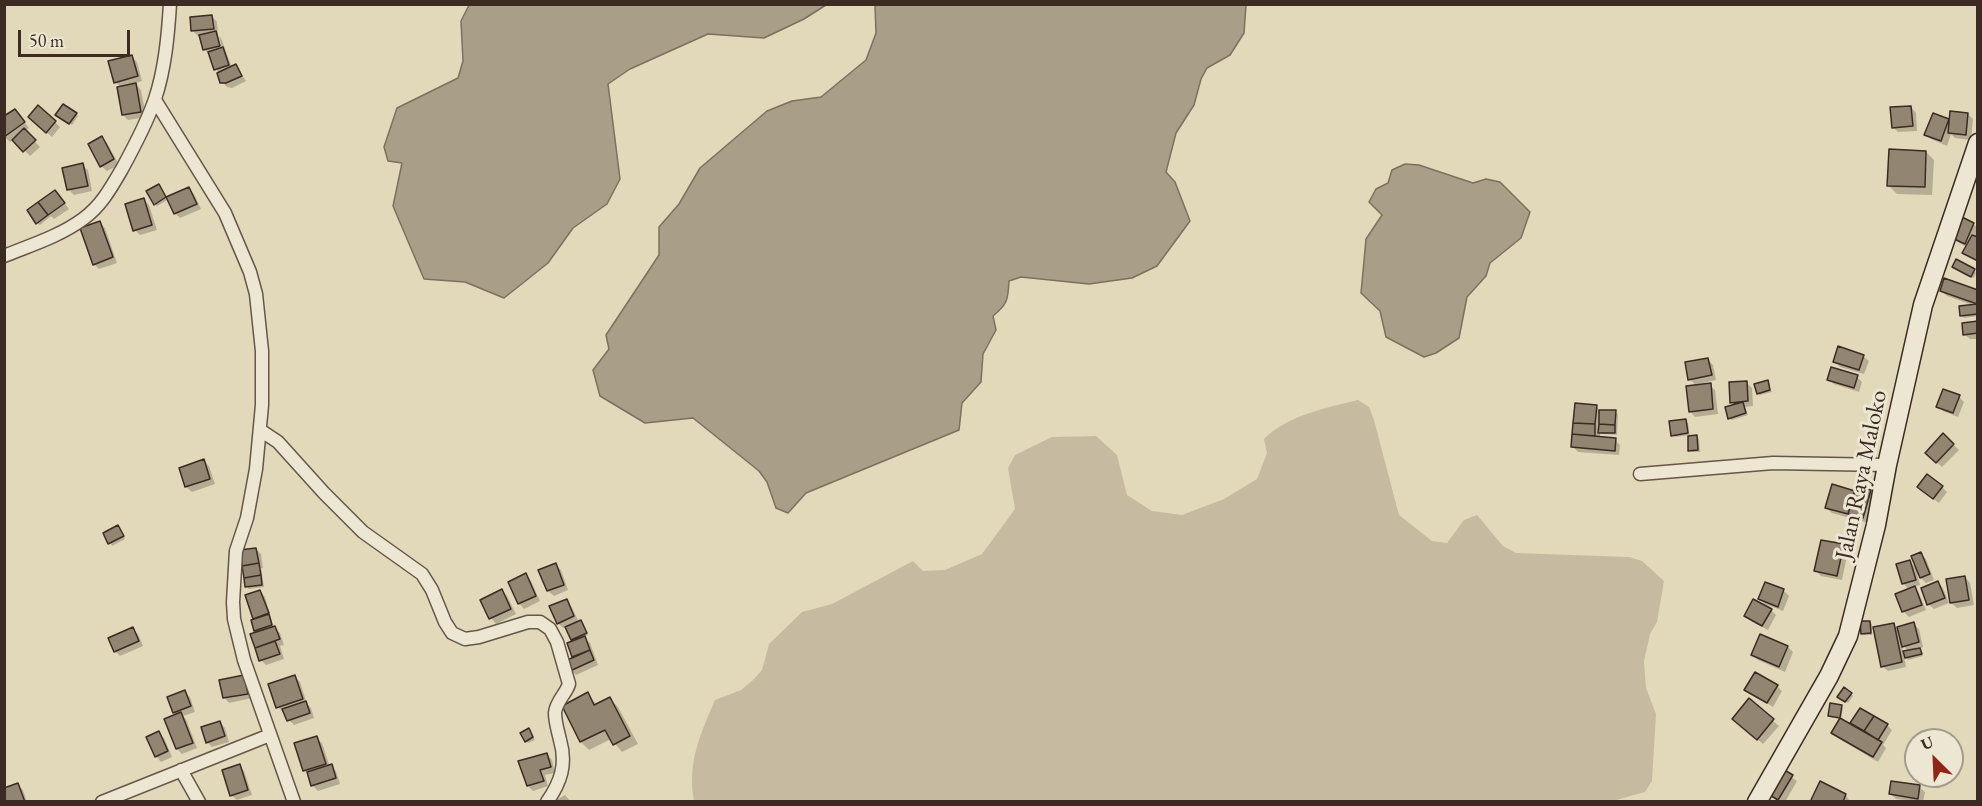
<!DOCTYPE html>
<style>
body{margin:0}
#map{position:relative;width:1982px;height:806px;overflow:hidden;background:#e2d9ba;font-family:"EB Garamond",serif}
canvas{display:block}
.frame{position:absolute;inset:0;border:6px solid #3b2b23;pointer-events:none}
.north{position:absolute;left:1904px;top:728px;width:60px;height:60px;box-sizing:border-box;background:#ece6d2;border:2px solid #a59b8c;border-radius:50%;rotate:336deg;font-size:16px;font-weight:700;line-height:24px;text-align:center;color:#3b2b23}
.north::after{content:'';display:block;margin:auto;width:21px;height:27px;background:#8f2418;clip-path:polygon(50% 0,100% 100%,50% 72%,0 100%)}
.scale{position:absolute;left:18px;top:30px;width:112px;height:27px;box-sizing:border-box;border:3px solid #3b2b23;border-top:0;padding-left:8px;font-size:18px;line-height:21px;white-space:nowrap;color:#3b2b23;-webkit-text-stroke:4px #ece6d2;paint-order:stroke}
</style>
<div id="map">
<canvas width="1982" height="806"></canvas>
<div class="frame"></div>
<div class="north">U</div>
<div class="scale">50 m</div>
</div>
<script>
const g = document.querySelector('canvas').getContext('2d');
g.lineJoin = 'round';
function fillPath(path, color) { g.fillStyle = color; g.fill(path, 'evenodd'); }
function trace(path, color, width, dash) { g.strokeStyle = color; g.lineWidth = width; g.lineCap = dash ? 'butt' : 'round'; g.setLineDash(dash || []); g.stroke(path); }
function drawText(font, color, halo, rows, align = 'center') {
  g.font = font + ' "EB Garamond",serif'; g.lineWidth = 6; g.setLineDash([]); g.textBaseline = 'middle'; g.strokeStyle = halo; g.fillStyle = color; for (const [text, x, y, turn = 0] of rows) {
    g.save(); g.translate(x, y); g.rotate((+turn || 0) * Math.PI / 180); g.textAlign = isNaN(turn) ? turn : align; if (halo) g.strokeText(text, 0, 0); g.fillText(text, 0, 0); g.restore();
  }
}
const green = new Path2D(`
 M 1358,400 L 1369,407 L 1374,420 L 1399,515 L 1432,541 L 1447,543 L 1464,520 L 1477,515 L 1503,546 L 1516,553 L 1629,557 L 1642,561 L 1664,581 L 1657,622 L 1650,634 L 1644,661 L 1646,688 L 1656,714 L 1652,781 L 1645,792 L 1609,802 L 694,801 C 687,763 700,735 715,700 L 741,690 L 753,680 L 762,670 L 769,644 L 802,612 L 832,604 L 913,561 L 923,571 L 945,570 L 982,554 L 1015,509 L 1008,468 L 1015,455 L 1052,437 L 1096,436 L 1117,455 L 1127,495 L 1152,511 L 1182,515 L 1224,499 L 1257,479 L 1267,453 L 1264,439 C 1288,415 1326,408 1358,400 Z`);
const water = new Path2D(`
 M 878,4 L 1246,5 L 1244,33 L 1230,55 L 1207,68 L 1201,79 L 1194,105 L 1176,133 L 1166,172 L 1175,182 L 1190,221 L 1157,266 L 1132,278 L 1089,284 L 1021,277 L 1009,281 C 1008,299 1008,304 993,316 L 996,330 L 983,354 L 981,382 L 962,403 L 959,430 L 806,493 L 788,513 L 776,508 L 767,482 L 759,471 L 693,418 L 645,423 L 600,396 L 593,370 L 609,349 L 606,335 L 659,255 L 659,227 L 679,204 L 700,168 L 767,111 L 792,101 L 821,97 L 866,60 L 876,33 L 875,6 Z
 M 469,5 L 469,4 L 826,5 L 804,19 L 764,38 L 708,34 L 630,69 L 608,84 L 620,179 L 607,204 L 573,228 L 548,263 L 504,298 L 465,282 L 424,279 L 393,206 L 402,163 L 388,161 L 384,147 L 397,108 L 458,78 L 463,61 L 461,21 Z
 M 1405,164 L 1419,165 L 1473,183 L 1486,179 L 1500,182 L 1530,212 L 1521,238 L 1490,263 L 1486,276 L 1467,297 L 1459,338 L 1436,353 L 1424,357 L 1386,337 L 1380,311 L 1361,293 L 1366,239 L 1382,215 L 1369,202 L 1376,189 L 1388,183 L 1392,170 Z`);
const shadow = new Path2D(`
 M 212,16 L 217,22 L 218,35 L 221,38 L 232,68 L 236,66 L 246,81 L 232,88 L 227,87 L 222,82 L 220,74 L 216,69 L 210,55 L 204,49 L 201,36 L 198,36 L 193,31 ZM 216,36 L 219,36 L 223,53 L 220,53 Z
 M 132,57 L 137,62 L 142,81 L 135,83 L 141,90 L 146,117 L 128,120 L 123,115 L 121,87 L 115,82 Z
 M 1911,107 L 1916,113 L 1917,131 L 1898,132 L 1893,127 Z
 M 76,114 L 78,116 L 72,125 L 57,115 Z
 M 1968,114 L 1973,119 L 1971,140 L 1955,138 L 1951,134 L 1947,146 L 1931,139 L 1926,134 L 1948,121 L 1950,123 Z
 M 20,116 L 29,128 L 25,131 L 40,147 L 30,156 L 14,139 L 10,142 L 4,136 Z
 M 35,122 L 55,122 L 60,127 L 52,137 Z
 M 102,138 L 107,143 L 119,165 L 107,171 L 101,166 Z
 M 1926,152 L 1934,160 L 1932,195 L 1897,194 L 1888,185 Z
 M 82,165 L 88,170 L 92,191 L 74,195 L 68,189 Z
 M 161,188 L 167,198 L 189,189 L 194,194 L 201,209 L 180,218 L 175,213 L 169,199 L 157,206 L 155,204 Z
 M 60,197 L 69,209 L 54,219 L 51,216 L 40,225 L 37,223 Z
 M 143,200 L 149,205 L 157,230 L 140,235 L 135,230 Z
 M 100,223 L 105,228 L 117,263 L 99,269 L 94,264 Z
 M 1973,224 L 1978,228 L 1975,238 L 1978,239 L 1978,262 L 1964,253 L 1967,247 L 1959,243 L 1954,238 Z
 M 1956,261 L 1974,271 L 1976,273 L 1974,278 L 1956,269 Z
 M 1978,286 L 1978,316 L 1964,318 L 1962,316 L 1975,306 L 1947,296 L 1941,291 L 1976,291 Z
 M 1978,323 L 1978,339 L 1970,339 L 1964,334 Z
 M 1863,356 L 1869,361 L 1864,374 L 1840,367 L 1835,361 Z
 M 1708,360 L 1713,365 L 1716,380 L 1698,384 L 1698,386 L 1710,385 L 1715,390 L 1718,414 L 1695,417 L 1690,411 L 1697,386 L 1689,379 Z
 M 1857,377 L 1862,382 L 1859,392 L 1834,384 L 1829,379 Z
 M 1746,382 L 1752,388 L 1753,406 L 1745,407 L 1748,415 L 1732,420 L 1729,418 L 1736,406 L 1732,402 Z
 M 1767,382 L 1772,392 L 1760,395 L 1758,393 Z
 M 1959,397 L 1964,402 L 1958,417 L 1943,411 L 1938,406 Z
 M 1576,405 L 1596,406 L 1601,412 L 1615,412 L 1618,414 L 1617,435 L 1602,434 L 1600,432 L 1600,438 L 1615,440 L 1620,445 L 1619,455 L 1578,452 L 1572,446 Z
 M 1685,420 L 1688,423 L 1690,437 L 1697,437 L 1699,439 L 1700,452 L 1692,452 L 1690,450 L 1689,435 L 1675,437 L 1673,435 Z
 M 1943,435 L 1959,450 L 1942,467 L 1927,453 Z
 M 204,461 L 209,466 L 215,484 L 192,492 L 186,487 L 180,469 Z
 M 1942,487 L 1947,492 L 1939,503 L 1924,492 Z
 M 1856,492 L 1870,492 L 1875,497 L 1868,523 L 1832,513 L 1827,508 Z
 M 120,529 L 125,539 L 112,546 L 105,534 Z
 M 1843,546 L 1848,551 L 1842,580 L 1821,576 L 1816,571 Z
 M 256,549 L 261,554 L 263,568 L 261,568 L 264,587 L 249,589 L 247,587 Z
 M 1921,554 L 1926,559 L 1934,580 L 1926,583 L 1917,574 L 1920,585 L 1913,587 L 1919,593 L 1926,610 L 1909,617 L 1904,612 L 1897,595 L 1909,590 L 1903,583 L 1910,562 L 1918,570 Z
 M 555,565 L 561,570 L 568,590 L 554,596 L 548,591 L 540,570 Z
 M 526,575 L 531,581 L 540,601 L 524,609 L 519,603 Z
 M 1965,577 L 1970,583 L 1974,605 L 1957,608 L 1951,603 Z
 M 1938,583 L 1943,588 L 1949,603 L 1934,609 L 1928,604 Z
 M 1783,590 L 1789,596 L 1783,611 L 1765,604 L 1760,599 Z
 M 260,591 L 265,597 L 274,628 L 280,633 L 284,645 L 280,646 L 284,659 L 266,665 L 261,660 L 252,635 L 259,633 L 256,630 L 257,620 L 254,618 Z
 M 502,591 L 507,596 L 516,614 L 496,624 L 491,618 L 482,601 Z
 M 566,601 L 571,606 L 579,622 L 583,624 L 588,635 L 583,637 L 590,643 L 598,665 L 576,675 L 571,670 L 574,658 L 569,644 L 575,642 L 567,627 L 563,628 L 558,623 Z
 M 1771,610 L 1776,615 L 1768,630 L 1751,621 L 1746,615 Z
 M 1870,622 L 1872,624 L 1872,635 L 1864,635 L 1862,633 Z
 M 1893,624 L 1897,628 L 1914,624 L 1919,629 L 1923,647 L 1919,649 L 1923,656 L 1908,660 L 1904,655 L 1906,667 L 1888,671 L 1882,666 ZM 1902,644 L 1909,652 L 1903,653 Z
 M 132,628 L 138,634 L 143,646 L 120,656 L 115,651 Z
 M 1761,636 L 1788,647 L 1793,652 L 1785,672 L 1758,660 L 1753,655 Z
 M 244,677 L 252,698 L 229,703 L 224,697 Z
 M 295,677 L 300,682 L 307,704 L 311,708 L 314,718 L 294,725 L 289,720 L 285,712 L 283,712 L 278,707 Z
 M 1777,686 L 1782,691 L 1773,707 L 1746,690 Z
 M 184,692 L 190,697 L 195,712 L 183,716 L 186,719 L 197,748 L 182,754 L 177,749 L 177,715 L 174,712 Z
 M 588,694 L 597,705 L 610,699 L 618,707 L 638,744 L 622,752 L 611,739 L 589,750 L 581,742 L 564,706 Z
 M 1851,694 L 1853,696 L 1848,703 L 1841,699 Z
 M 1749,701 L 1779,726 L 1763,744 L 1739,724 Z
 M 1841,706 L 1843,708 L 1841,720 L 1850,726 L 1860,710 L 1887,725 L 1892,730 L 1883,745 L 1886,748 L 1878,762 L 1838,738 L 1832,733 L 1841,719 L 1830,715 Z
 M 219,722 L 225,728 L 229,742 L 212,747 L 207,742 Z
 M 531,732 L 535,740 L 528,743 L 526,741 Z
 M 159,733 L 164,738 L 172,757 L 161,762 L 156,756 Z
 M 316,738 L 322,743 L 330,767 L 336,771 L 340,784 L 318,791 L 312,785 L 309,775 L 305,771 L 296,744 Z
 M 547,754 L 552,760 L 555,773 L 545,775 L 548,786 L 533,791 L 528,786 Z
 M 239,766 L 244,771 L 252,795 L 237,800 L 231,795 Z
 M 1781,770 L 1797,781 L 1785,802 L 1779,802 L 1768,793 Z
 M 1820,783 L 1846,795 L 1850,802 L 1811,802 Z
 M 17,784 L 23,790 L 27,802 L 7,802 L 4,789 Z
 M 1919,787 L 1925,792 L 1923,802 L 1896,799 L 1891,794 Z
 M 565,795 L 571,802 L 553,802 Z`);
const building = new Path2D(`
 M 212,15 L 214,29 L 191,31 L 190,17 Z
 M 216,31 L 220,46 L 203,50 L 199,35 Z
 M 223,47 L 229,65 L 214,70 L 208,52 Z
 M 132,55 L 138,76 L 114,83 L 108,61 Z
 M 236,64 L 242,76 L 226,83 L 220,83 L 217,73 Z
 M 136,83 L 141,112 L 122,115 L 117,87 Z
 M 63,104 L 77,113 L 69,124 L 55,115 Z
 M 38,105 L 56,121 L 46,133 L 28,117 Z
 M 1911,106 L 1913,126 L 1892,128 L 1890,107 Z
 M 15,109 L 25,122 L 4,137 L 4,116 Z
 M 1950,111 L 1968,113 L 1966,135 L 1948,133 Z
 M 1933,113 L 1949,119 L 1941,141 L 1924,135 Z
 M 24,128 L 36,140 L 23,152 L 12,140 Z
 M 102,136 L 114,159 L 100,167 L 88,144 Z
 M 1889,149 L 1926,151 L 1925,187 L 1887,186 Z
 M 83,163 L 88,186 L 67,190 L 62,168 Z
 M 159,184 L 166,197 L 154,205 L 146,191 Z
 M 189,187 L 197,204 L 174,214 L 166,197 Z
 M 55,190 L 65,203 L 48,215 L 38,202 Z
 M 144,198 L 152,225 L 133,231 L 125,204 Z
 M 38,202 L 48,215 L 36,224 L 27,210 Z
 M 1962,217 L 1974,223 L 1965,244 L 1952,238 Z
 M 100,221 L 113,257 L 93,265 L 80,228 Z
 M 1972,235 L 1978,237 L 1978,261 L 1962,253 Z
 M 1956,259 L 1975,269 L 1971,277 L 1952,267 Z
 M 1944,278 L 1978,290 L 1977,304 L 1940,291 Z
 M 1977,304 L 1978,314 L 1960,316 L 1959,306 Z
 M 1978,321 L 1978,333 L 1963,335 L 1962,323 Z
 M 1838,346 L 1864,355 L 1859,370 L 1833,362 Z
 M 1708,358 L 1712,375 L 1688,380 L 1685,362 Z
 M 1831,367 L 1858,375 L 1854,388 L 1827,380 Z
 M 1768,380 L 1770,390 L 1757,394 L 1754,384 Z
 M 1747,381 L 1748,401 L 1730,403 L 1729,382 Z
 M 1711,383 L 1713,409 L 1689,412 L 1686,386 Z
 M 1943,389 L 1960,395 L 1953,413 L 1936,407 Z
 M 1743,402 L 1746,413 L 1728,419 L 1725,407 Z
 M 1575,403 L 1597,405 L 1595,424 L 1573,423 Z
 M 1599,410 L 1616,410 L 1615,425 L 1599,424 Z
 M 1686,419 L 1688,433 L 1671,436 L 1669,421 Z
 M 1573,423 L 1595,424 L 1595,436 L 1572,434 Z
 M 1599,424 L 1615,425 L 1615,433 L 1598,433 Z
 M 1943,433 L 1954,444 L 1936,463 L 1925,453 Z
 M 1572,434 L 1616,438 L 1615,451 L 1571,447 Z
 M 1697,435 L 1698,450 L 1688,451 L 1688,436 Z
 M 204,459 L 210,479 L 185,487 L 179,468 Z
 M 1927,474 L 1943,486 L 1933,499 L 1917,487 Z
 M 1832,484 L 1855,491 L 1848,514 L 1825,508 Z
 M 1856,486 L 1871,490 L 1863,518 L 1848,514 Z
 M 118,525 L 124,536 L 108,544 L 103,533 Z
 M 1821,540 L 1844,544 L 1837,576 L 1814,571 Z
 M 256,548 L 259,563 L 242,566 L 239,550 Z
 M 1921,552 L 1930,574 L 1920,578 L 1911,556 Z
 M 1910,560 L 1916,580 L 1902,584 L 1896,564 Z
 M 259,563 L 261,575 L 244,578 L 242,566 Z
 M 556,563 L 564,585 L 547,591 L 538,570 Z
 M 526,573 L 536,596 L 518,604 L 508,582 Z
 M 261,575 L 262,585 L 245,587 L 244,578 Z
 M 1965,576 L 1969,600 L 1950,603 L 1946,579 Z
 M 1938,581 L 1945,598 L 1927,605 L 1921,588 Z
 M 1765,582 L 1784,589 L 1778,607 L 1758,599 Z
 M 1915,586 L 1922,605 L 1902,612 L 1895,594 Z
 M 502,589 L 511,609 L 489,619 L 480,600 Z
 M 260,590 L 269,613 L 253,619 L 245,595 Z
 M 567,599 L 574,616 L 557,624 L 549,606 Z
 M 1753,599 L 1772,609 L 1762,626 L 1744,616 Z
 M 269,614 L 272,625 L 254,631 L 251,620 Z
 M 581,620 L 587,633 L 571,640 L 565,627 Z
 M 1860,621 L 1870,621 L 1871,633 L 1861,634 Z
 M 1914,622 L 1919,642 L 1902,647 L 1897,627 Z
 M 1894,623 L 1902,662 L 1881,667 L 1873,627 Z
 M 275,626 L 280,639 L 255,648 L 250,634 Z
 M 133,627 L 139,641 L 114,652 L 108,638 Z
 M 1760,634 L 1788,646 L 1779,667 L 1751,655 Z
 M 585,636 L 590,650 L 572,657 L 567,643 Z
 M 275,641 L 280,654 L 259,661 L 255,648 Z
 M 1920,648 L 1922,654 L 1905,658 L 1903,651 Z
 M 590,650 L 594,660 L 570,671 L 565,661 Z
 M 1755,672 L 1778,685 L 1767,703 L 1744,690 Z
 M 244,675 L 248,694 L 223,698 L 219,680 Z
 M 295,675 L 303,699 L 276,708 L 268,684 Z
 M 1844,687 L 1852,693 L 1845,702 L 1837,697 Z
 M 185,690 L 191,706 L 173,713 L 167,697 Z
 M 588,692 L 594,705 L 610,697 L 630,736 L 613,745 L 605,730 L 580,742 L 562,706 Z
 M 1749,698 L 1774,719 L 1757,740 L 1732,719 Z
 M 306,701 L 310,713 L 287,721 L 282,709 Z
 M 1830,703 L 1842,705 L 1840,718 L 1828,716 Z
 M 1860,708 L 1874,716 L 1864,731 L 1850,723 Z
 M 181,712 L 193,743 L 176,749 L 164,719 Z
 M 1874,716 L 1888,724 L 1878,740 L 1864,731 Z
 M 1840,718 L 1882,742 L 1873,757 L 1831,733 Z
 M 220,721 L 225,736 L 206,743 L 201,727 Z
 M 529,728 L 533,737 L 525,742 L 520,733 Z
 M 159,731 L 168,751 L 155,757 L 146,737 Z
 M 317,736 L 326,764 L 303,771 L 294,743 Z
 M 547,753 L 551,767 L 540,770 L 544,781 L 527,786 L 518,761 Z
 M 240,764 L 248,790 L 230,796 L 222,770 Z
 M 332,764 L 336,778 L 311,786 L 307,772 Z
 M 1781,768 L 1793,775 L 1778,800 L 1766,793 Z
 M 1820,781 L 1846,794 L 1843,802 L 1810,802 Z
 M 1891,781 L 1920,785 L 1918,799 L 1889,794 Z
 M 18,783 L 25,802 L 5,802 L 4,788 Z`);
const street = new Path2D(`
 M 155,100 L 225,213 L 250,272 L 256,294 L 262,351 L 262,405 L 256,469 L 247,518 L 236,551 L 233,602 L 234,619 L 244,660 L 294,802
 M 4,256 C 31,245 60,236 83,219 C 101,206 111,188 122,169 C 134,147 147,123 155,99 C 165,69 168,36 170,4
 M 260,430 L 278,442 L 324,493 L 363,532 L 422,574 L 432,590 L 445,622 L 452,633 L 465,639 L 479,637 L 528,622 L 540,622 L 550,629 L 557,642 L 569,684 C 566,694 556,701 555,713 C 555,722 558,731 560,740 C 567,764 561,782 547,802
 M 1640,474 L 1773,463 L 1887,465
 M 181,770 L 199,802
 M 102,802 L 270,735`);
const secondary = new Path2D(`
 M 1757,802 L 1829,676 L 1848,636 L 1876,525 L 1887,465 L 1923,305 L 1978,143`);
const streetNames = [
 ["Jalan Raya Maloko",1862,475,-78]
];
fillPath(green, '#c6bba0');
fillPath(water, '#a99e87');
trace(water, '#7d705f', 1.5);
fillPath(shadow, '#0003');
fillPath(building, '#928572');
trace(building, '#3b2b23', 1.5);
trace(street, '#655649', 15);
trace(secondary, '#3b2b23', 21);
trace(street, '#ece6d2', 12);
trace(secondary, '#ece6d2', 18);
drawText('24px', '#3b2b23', '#ece6d2', streetNames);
</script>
